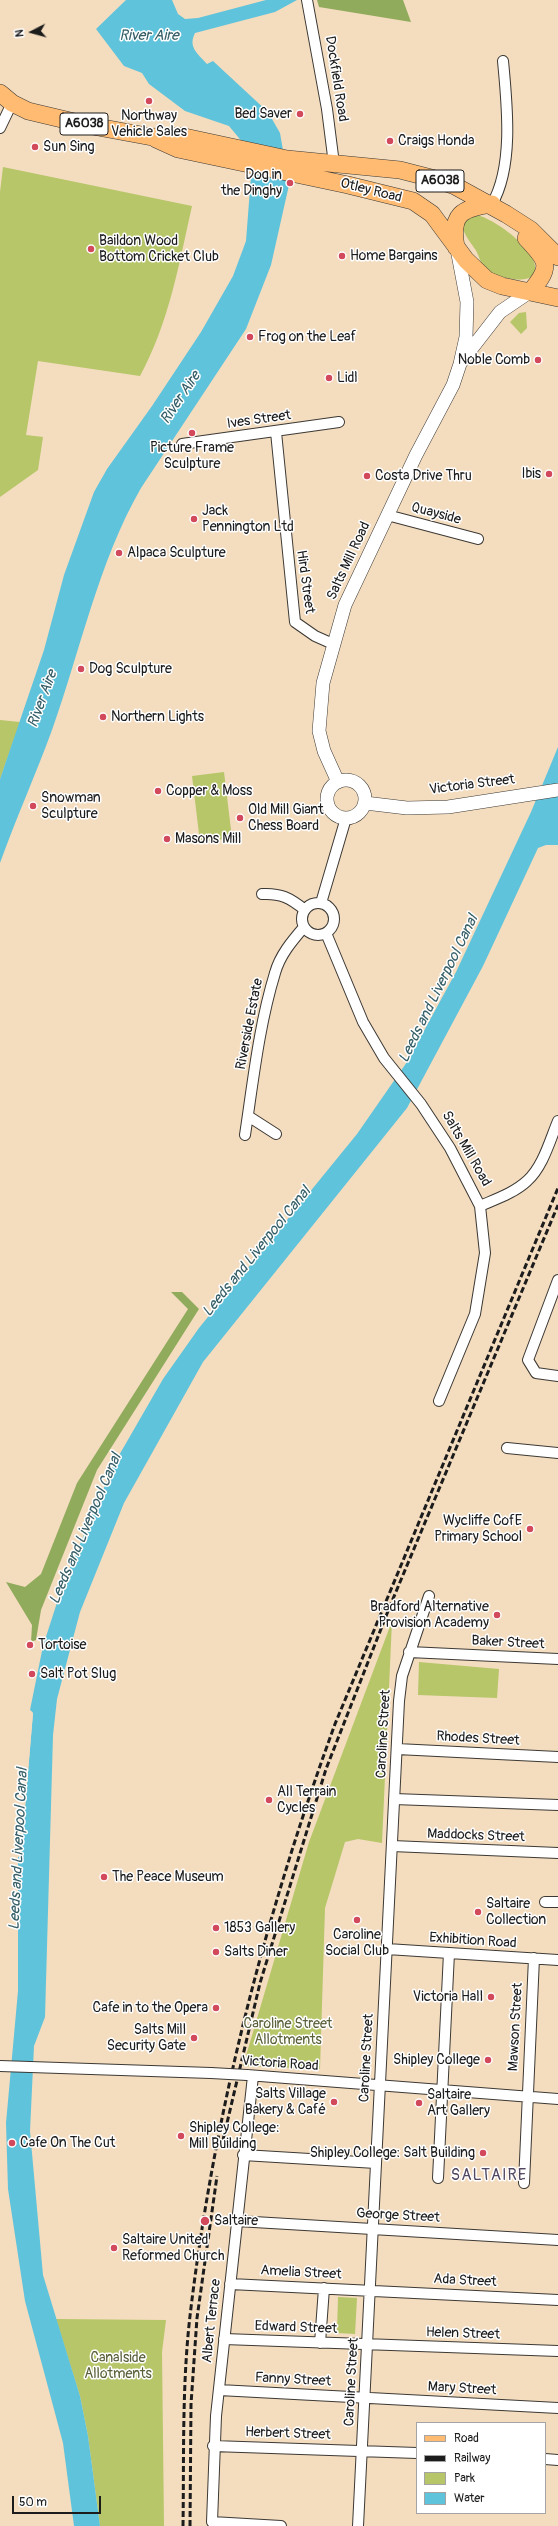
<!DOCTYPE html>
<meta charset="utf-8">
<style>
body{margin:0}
#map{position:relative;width:558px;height:2526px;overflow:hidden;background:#f4dcbf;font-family:Pangolin,sans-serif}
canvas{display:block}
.legend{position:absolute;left:416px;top:2422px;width:130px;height:92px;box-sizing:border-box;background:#fff;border:1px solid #a4a4a4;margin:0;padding:5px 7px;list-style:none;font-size:12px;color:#1c1c1c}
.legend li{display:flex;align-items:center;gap:8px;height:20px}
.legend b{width:20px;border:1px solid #a4a4a4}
.north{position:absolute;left:12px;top:12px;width:40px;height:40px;-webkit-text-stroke:3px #fff;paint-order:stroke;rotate:264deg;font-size:11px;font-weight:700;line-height:16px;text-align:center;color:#1c1c1c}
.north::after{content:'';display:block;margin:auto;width:14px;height:18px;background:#1c1c1c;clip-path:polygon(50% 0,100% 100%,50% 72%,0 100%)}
.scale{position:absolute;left:12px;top:2496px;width:89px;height:18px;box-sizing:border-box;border:2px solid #1c1c1c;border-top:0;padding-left:5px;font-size:12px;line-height:14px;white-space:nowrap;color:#1c1c1c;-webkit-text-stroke:3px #fff;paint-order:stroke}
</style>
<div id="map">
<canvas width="558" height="2526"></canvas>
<ul class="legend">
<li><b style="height:5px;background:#ffbb71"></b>Road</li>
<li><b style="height:5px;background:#1c1c1c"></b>Railway</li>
<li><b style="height:11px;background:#b6c668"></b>Park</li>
<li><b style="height:11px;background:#5ec3db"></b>Water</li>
</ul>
<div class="north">N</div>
<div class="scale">50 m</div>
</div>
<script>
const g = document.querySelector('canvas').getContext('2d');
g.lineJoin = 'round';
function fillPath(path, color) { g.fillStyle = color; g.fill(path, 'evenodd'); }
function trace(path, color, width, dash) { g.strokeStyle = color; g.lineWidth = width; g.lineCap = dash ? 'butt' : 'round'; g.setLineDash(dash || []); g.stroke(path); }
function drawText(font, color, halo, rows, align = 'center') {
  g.font = font + ' Pangolin,sans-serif'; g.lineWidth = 3; g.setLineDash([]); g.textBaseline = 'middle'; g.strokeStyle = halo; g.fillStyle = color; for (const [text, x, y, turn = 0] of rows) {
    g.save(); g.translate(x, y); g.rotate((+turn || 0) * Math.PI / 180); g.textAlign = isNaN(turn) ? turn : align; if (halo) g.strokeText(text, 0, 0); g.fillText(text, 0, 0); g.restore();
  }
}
const green = new Path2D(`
 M 3,167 L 192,206 C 179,264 169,323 140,376 L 38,361 L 26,435 L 43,437 L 38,470 L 0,497 L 0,192 Z
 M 476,215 C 493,217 547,256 533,275 C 529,280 519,280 513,279 C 504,278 492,275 485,268 C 480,263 479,255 475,249 C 467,237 452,221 476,215 Z
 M 526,312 L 527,328 L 521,334 L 510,322 L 519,313 Z
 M 0,720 L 20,722 L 0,779 Z
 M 224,772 L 232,838 L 200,842 L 192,776 Z
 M 392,1621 L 382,1843 L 358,1839 L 345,1842 L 325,1908 L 320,2069 L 243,2066 L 309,1842 Z
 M 419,1662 L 499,1669 L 497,1698 L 418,1695 Z
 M 338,2297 L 357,2298 L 355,2334 L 337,2333 Z
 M 56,2319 L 166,2320 L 162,2352 L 164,2526 L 100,2526 L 88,2436 L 80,2396 Z`);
const forest = new Path2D(`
 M 317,0 L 403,0 L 411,22 L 319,7 Z
 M 171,1292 L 182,1292 L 199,1309 L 97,1470 L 41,1610 L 36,1640 L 31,1642 L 32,1625 L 6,1582 L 25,1587 L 41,1574 L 77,1483 L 188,1309 Z`);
const water = new Path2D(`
 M 126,0 L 172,0 L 178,14 L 185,19 L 198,18 L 266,0 L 297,0 L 275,12 L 195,33 C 188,47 197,53 207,64 L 213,61 L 268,112 L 280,133 L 289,185 L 271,265 L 246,329 L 141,488 C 98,563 81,649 52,730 C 36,774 16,818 0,863 L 0,779 L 44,650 L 64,575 L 94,492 L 107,469 L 152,406 L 201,332 L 233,276 L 246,241 L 251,176 L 244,144 L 229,126 L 185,111 L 149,84 L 142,73 L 124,66 L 96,29 Z
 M 558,747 L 558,845 L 546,845 L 538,848 L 483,966 L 407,1108 L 203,1362 L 124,1503 L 80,1612 L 57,1699 L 53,1735 L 45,2017 L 34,2046 L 30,2131 L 43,2275 L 80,2396 L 88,2436 L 100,2526 L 74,2526 L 63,2443 L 25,2301 L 8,2189 L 6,2123 L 18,1991 L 18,1857 L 21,1855 L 33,1713 L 30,1710 L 43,1646 L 63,1584 L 114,1464 L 163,1379 L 199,1328 L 357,1134 L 407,1062 L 456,972 L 531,812 Z`);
const pier = new Path2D(`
 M 30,1710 L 33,1713 L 21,1855 L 18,1857 Z`);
const minor = new Path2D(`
 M 307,0 L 327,109 L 334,164
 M 0,128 L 12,103
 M 492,204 C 514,166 507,104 503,61
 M 276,432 L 295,622 L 315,636 L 333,644
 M 182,444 L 339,422
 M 387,515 L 478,539
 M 262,894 C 281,893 290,898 305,910
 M302 919a16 16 0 1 1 32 0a16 16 0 1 1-32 0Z
 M 321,903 L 346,818
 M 326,933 L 363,1022 L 384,1058 L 421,1104 L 450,1148 L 480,1206 L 485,1253 L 475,1314 L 439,1401
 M 248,1116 L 276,1134
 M 245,1135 C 253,1082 259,1025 275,973 C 280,955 292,941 304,927
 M 480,1206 C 496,1199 514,1193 527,1181 C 543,1167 550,1140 558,1121
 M 558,1280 L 528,1360 L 536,1373 L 558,1376
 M 507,1448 L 558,1453
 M 409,1652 L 558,1659
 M 397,1749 L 558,1757
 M 394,1799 L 558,1805
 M 392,1846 L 558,1853
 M 545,1902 L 558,1902
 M 387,1949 L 558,1960
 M 0,2066 L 211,2073
 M 247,2075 L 558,2099
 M 253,2076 L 216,2416 L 212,2522 L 281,2526
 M 243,2155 L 376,2163
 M 438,2178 L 449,1953
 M 524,2183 L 534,1958
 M 237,2221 L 558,2240
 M 230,2284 L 558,2300
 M 224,2339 L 558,2351
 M 320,2343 L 324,2288
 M 219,2390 L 558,2408
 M 213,2446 L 417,2453
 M 545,2459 L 558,2460
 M 358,2526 L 399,1701 L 402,1676 L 429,1596`);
const tertiary = new Path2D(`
 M 462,361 L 500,312 L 531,291
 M327 799a19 19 0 1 1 38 0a19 19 0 1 1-38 0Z
 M 338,782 L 324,751 L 319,731 L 323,683 L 345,605 L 416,455 L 453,385 L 460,364 L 466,337 L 467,302 L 457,249
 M 365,803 L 407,808 L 448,807 L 558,790`);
const primary = new Path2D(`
 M 0,93 L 12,103 L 28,111 L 87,125 L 152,137 L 180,136 L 287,159 L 400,170 L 435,179 L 455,186 L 506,214 L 531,230 L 558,257
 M 156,139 L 178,149 L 348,185 L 413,201 L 432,214 L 466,260 L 487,280 L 502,286 L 558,298
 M 526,238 C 548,261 552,266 531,291
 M 456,247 C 450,214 462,208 492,204`);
const rail = new Path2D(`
 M 223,2140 L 260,1983 L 326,1769 L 390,1606 L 558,1205
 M 183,2526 C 184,2456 182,2385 190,2316 C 214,2113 265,1916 335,1724 L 558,1188
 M 190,2526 L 191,2404 L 197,2318 L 217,2176`);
const minorBridge = new Path2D(`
 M 211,2073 L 247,2075`);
const markers = [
 [149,101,4,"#d1495b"],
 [300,114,4,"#d1495b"],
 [390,141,4,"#d1495b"],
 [35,147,4,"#d1495b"],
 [290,183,4,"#d1495b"],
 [91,249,4,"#d1495b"],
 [342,256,4,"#d1495b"],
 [250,337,4,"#d1495b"],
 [538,360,4,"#d1495b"],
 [329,378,4,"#d1495b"],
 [192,433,4,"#d1495b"],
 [549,474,4,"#d1495b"],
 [367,476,4,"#d1495b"],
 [194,519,4,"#d1495b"],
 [119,553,4,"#d1495b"],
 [81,669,4,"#d1495b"],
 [103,717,4,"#d1495b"],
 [158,791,4,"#d1495b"],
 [33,806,4,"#d1495b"],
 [240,818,4,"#d1495b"],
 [167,839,4,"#d1495b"],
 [530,1529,4,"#d1495b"],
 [497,1615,4,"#d1495b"],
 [30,1645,4,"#d1495b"],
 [32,1674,4,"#d1495b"],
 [269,1800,4,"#d1495b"],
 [104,1877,4,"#d1495b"],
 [478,1912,4,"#d1495b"],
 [357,1920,4,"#d1495b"],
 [216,1928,4,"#d1495b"],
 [216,1952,4,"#d1495b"],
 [491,1997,4,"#d1495b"],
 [216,2008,4,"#d1495b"],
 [194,2038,4,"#d1495b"],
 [488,2060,4,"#d1495b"],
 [334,2102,4,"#d1495b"],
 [419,2103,4,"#d1495b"],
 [181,2136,4,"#d1495b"],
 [12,2143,4,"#d1495b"],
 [483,2153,4,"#d1495b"],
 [205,2221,5,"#d1495b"],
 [114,2248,4,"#d1495b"]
];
const shields = [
 [84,124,48],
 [440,181,48]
];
const shieldNames = [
 ["A6038",84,124],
 ["A6038",440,181]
];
const streetNames = [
 ["Dockfield Road",336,79,81],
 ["Otley Road",371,191,14],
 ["Ives Street",259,420,-8],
 ["Quayside",436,514,15],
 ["Salts Mill Road",349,561,-65],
 ["Hird Street",305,582,82],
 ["Victoria Street",472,785,-7],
 ["Riverside Estate",250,1024,-79],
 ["Salts Mill Road",466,1149,60],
 ["Baker Street",508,1643,3],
 ["Caroline Street",384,1734,-87],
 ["Rhodes Street",478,1739,3],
 ["Maddocks Street",476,1836,2],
 ["Exhibition Road",473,1941,4],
 ["Mawson Street",516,2027,-87],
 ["Caroline Street",367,2058,-87],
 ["Victoria Road",280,2064,4],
 ["George Street",398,2216,3],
 ["Amelia Street",301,2273,3],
 ["Ada Street",465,2281,3],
 ["Albert Terrace",212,2321,-84],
 ["Edward Street",296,2328,2],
 ["Helen Street",463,2334,2],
 ["Fanny Street",293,2380,3],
 ["Caroline Street",352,2382,-87],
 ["Mary Street",462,2389,3],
 ["Herbert Street",288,2434,2]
];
const poiNames = [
 ["Bed Saver",292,114,"right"],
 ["Northway",149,116,"center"],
 ["Vehicle Sales",149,132,"center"],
 ["Craigs Honda",398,141],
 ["Sun Sing",43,147],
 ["Dog in",282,175,"right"],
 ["the Dinghy",282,191,"right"],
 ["Baildon Wood",99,241],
 ["Bottom Cricket Club",99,257],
 ["Home Bargains",350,256],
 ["Frog on the Leaf",258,337],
 ["Noble Comb",530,360,"right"],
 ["Lidl",337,378],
 ["Picture Frame",192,448,"center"],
 ["Sculpture",192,464,"center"],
 ["Ibis",541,474,"right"],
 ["Costa Drive Thru",375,476],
 ["Jack",202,511],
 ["Pennington Ltd",202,527],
 ["Alpaca Sculpture",127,553],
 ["Dog Sculpture",89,669],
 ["Northern Lights",111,717],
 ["Copper & Moss",166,791],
 ["Snowman",41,798],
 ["Sculpture",41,814],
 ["Old Mill Giant",248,810],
 ["Chess Board",248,826],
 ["Masons Mill",175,839],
 ["Wycliffe CofE",522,1521,"right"],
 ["Primary School",522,1537,"right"],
 ["Bradford Alternative",489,1607,"right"],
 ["Provision Academy",489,1623,"right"],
 ["Tortoise",38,1645],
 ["Salt Pot Slug",40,1674],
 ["All Terrain",277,1792],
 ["Cycles",277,1808],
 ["The Peace Museum",112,1877],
 ["Saltaire",486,1904],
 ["Collection",486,1920],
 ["1853 Gallery",224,1928],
 ["Caroline",357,1935,"center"],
 ["Social Club",357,1951,"center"],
 ["Salts Diner",224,1952],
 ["Victoria Hall",483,1997,"right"],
 ["Cafe in to the Opera",208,2008,"right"],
 ["Salts Mill",186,2030,"right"],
 ["Security Gate",186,2046,"right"],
 ["Shipley College",480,2060,"right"],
 ["Salts Village",326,2094,"right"],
 ["Bakery & Café",326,2110,"right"],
 ["Saltaire",427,2095],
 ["Art Gallery",427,2111],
 ["Shipley College:",189,2128],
 ["Mill Building",189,2144],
 ["Cafe On The Cut",20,2143],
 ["Shipley College: Salt Building",475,2153,"right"],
 ["Saltaire",214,2221],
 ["Saltaire United",122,2240],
 ["Reformed Church",122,2256]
];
const parkNames = [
 ["Caroline Street",288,2024],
 ["Allotments",288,2040],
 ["Canalside",118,2358],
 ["Allotments",118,2374]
];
const waterNames = [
 ["River Aire",149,36],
 ["River Aire",181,398,-56],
 ["River Aire",43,699,-70],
 ["Leeds and Liverpool Canal",439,989,-64],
 ["Leeds and Liverpool Canal",257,1252,-51],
 ["Leeds and Liverpool Canal",86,1529,-67],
 ["Leeds and Liverpool Canal",19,1849,-87]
];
const quarterNames = [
 ["SALTAIRE",489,2176]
];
fillPath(green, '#b6c668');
fillPath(forest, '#90ab5c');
fillPath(water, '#5ec3db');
fillPath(pier, '#f4dcbf');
trace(minor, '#3c3934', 12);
trace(tertiary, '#3c3934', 14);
trace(primary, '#3c3934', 18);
trace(minor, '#fff', 10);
trace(tertiary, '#fff', 13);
trace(primary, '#ffbb71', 17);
trace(rail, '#1c1c1c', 3, [6, 3]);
trace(minorBridge, '#3c3934', 12, []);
trace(minorBridge, '#fff', 10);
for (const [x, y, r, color] of markers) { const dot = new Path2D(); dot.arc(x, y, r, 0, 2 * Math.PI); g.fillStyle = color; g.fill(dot); trace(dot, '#fff', 1.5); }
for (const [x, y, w] of shields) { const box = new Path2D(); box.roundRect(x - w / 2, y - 11, w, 22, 3); g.fillStyle = '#fff'; g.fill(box); trace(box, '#1c1c1c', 1); }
drawText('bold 13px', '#1c1c1c', null, shieldNames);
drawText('14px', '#1c1c1c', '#fff', streetNames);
drawText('14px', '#1c1c1c', '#fff', poiNames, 'left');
drawText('14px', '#5a603a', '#fff', parkNames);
drawText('italic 15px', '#365f68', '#fff', waterNames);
g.letterSpacing = '1px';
drawText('16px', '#524760', '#fff', quarterNames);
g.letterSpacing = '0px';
</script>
